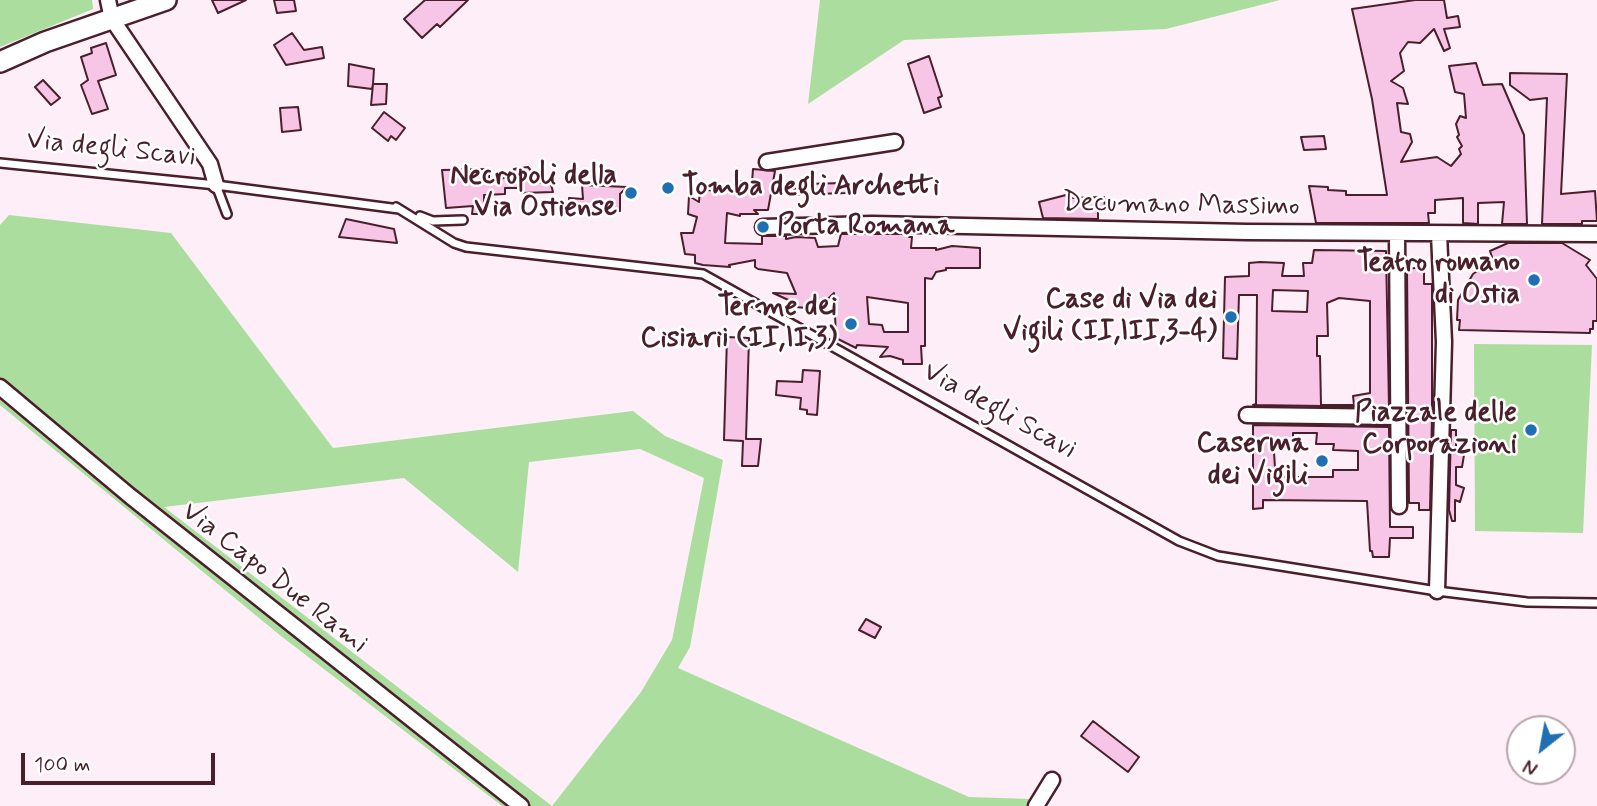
<!DOCTYPE html>
<style>
body{margin:0}
#map{position:relative;width:1597px;height:806px;overflow:hidden;background:#fdeef7;font-family:Mynerve,sans-serif}
canvas{display:block}
.north{position:absolute;left:1506px;top:715px;width:70px;height:70px;box-sizing:border-box;background:#fff;border:2px solid #b7a5aa;border-radius:50%;rotate:211deg;font-size:19px;font-weight:700;line-height:28px;text-align:center;color:#4a1f2b}
.north::after{content:'';display:block;margin:auto;width:24px;height:32px;background:#1f6fb2;clip-path:polygon(50% 0,100% 100%,50% 72%,0 100%)}
.scale{position:absolute;left:21px;top:753px;width:194px;height:32px;box-sizing:border-box;border:4px solid #4a1f2b;border-top:0;padding-left:9px;font-size:21px;line-height:24px;white-space:nowrap;color:#4a1f2b;-webkit-text-stroke:5px #fff;paint-order:stroke}
</style>
<div id="map">
<canvas width="1597" height="806"></canvas>
<div class="north">N</div>
<div class="scale">100 m</div>
</div>
<script>
const g = document.querySelector('canvas').getContext('2d');
g.lineJoin = 'round';
function fillPath(path, color) { g.fillStyle = color; g.fill(path, 'evenodd'); }
function trace(path, color, width, dash) { g.strokeStyle = color; g.lineWidth = width; g.lineCap = dash ? 'butt' : 'round'; g.setLineDash(dash || []); g.stroke(path); }
function drawText(font, color, halo, rows, align = 'center') {
  g.font = font + ' Mynerve,sans-serif'; g.lineWidth = 5; g.setLineDash([]); g.textBaseline = 'middle'; g.strokeStyle = halo; g.fillStyle = color; for (const [text, x, y, turn = 0] of rows) {
    g.save(); g.translate(x, y); g.rotate((+turn || 0) * Math.PI / 180); g.textAlign = isNaN(turn) ? turn : align; if (halo) g.strokeText(text, 0, 0); g.fillText(text, 0, 0); g.restore();
  }
}
const green = new Path2D(`
 M 0,0 L 92,0 L 93,9 L 0,47 Z
 M 820,0 L 1280,0 L 1166,29 L 904,40 L 808,104 Z
 M 9,215 L 171,233 L 333,448 L 633,411 L 665,436 L 723,460 L 690,647 L 678,668 L 969,797 L 1031,799 L 1026,806 L 502,806 L 281,636 L 0,405 L 0,225 ZM 640,449 L 704,478 L 672,640 L 641,692 L 552,806 L 164,507 L 404,478 L 518,572 L 529,462 Z
 M 1474,344 L 1592,345 L 1583,533 L 1475,531 Z`);
const building = new Path2D(`
 M 212,0 L 246,0 L 218,13 Z
 M 274,0 L 294,0 L 296,11 L 277,13 Z
 M 425,0 L 468,0 L 440,27 L 437,24 L 422,38 L 404,19 Z
 M 1415,0 L 1444,0 L 1447,18 L 1458,16 L 1460,27 L 1444,29 L 1450,48 L 1444,51 L 1434,29 L 1420,43 L 1408,42 L 1400,53 L 1404,71 L 1391,81 L 1403,88 L 1408,104 L 1397,103 L 1401,132 L 1410,134 L 1412,142 L 1401,162 L 1437,157 L 1451,166 L 1461,154 L 1459,149 L 1462,146 L 1457,137 L 1459,135 L 1456,124 L 1460,116 L 1466,118 L 1464,94 L 1455,92 L 1449,66 L 1476,63 L 1483,85 L 1502,84 L 1524,135 L 1527,224 L 1502,224 L 1504,202 L 1478,203 L 1478,224 L 1463,223 L 1463,198 L 1435,200 L 1435,213 L 1428,213 L 1429,223 L 1316,223 L 1309,186 L 1328,187 L 1328,190 L 1346,191 L 1346,195 L 1387,195 L 1372,99 L 1352,9 Z
 M 292,33 L 304,50 L 322,47 L 324,58 L 286,65 L 274,45 Z
 M 106,43 L 116,75 L 98,81 L 108,109 L 92,114 L 81,85 L 88,80 L 81,57 L 92,53 L 91,48 Z
 M 929,56 L 942,96 L 938,98 L 941,107 L 924,113 L 908,64 Z
 M 349,64 L 374,69 L 373,84 L 387,84 L 386,104 L 371,105 L 373,84 L 372,89 L 348,86 Z
 M 1510,73 L 1567,74 L 1561,194 L 1595,191 L 1597,221 L 1582,221 L 1582,224 L 1542,224 L 1547,98 L 1530,100 L 1510,85 Z
 M 43,80 L 60,98 L 51,105 L 35,87 Z
 M 298,107 L 301,130 L 282,132 L 280,108 Z
 M 384,112 L 405,128 L 396,140 L 391,136 L 388,141 L 372,128 Z
 M 1324,136 L 1326,149 L 1304,150 L 1301,137 Z
 M 528,167 L 541,183 L 550,181 L 553,192 L 522,193 L 521,189 L 523,188 L 505,188 L 505,194 L 484,195 L 484,214 L 472,214 L 473,206 L 446,208 L 442,170 L 489,169 L 489,184 L 515,173 L 514,169 Z
 M 753,169 L 775,171 L 768,210 L 754,210 L 758,214 L 740,214 L 740,216 L 727,213 L 725,243 L 762,244 L 762,236 L 786,236 L 786,239 L 796,237 L 815,238 L 818,247 L 838,246 L 841,234 L 909,234 L 909,237 L 912,237 L 911,248 L 936,248 L 936,250 L 952,246 L 980,248 L 980,268 L 946,268 L 946,270 L 936,272 L 932,279 L 925,278 L 925,346 L 921,346 L 922,364 L 903,364 L 903,360 L 890,356 L 880,357 L 888,347 L 857,345 L 856,348 L 836,338 L 834,293 L 817,309 L 796,307 L 795,303 L 773,293 L 796,294 L 787,273 L 758,269 L 755,267 L 755,260 L 729,265 L 730,267 L 703,265 L 695,263 L 695,255 L 685,254 L 681,233 L 693,233 L 697,217 L 688,214 L 689,196 L 699,202 L 700,190 L 736,191 L 736,181 L 752,182 ZM 867,297 L 908,303 L 908,332 L 884,332 L 882,325 L 869,324 Z
 M 846,183 L 846,193 L 786,195 L 803,184 Z
 M 582,185 L 627,187 L 620,194 L 620,211 L 570,211 L 569,198 L 583,199 Z
 M 1066,195 L 1067,198 L 1104,197 L 1105,209 L 1098,208 L 1098,219 L 1043,218 L 1039,202 Z
 M 346,219 L 394,229 L 397,243 L 339,237 Z
 M 1508,243 L 1562,243 L 1590,260 L 1586,265 L 1597,279 L 1597,321 L 1593,321 L 1593,329 L 1590,329 L 1590,333 L 1459,330 L 1460,320 L 1457,320 L 1458,300 L 1473,274 L 1493,260 L 1490,251 Z
 M 1314,250 L 1386,251 L 1389,407 L 1253,405 L 1256,404 L 1257,295 L 1239,295 L 1237,359 L 1223,358 L 1225,277 L 1249,276 L 1249,263 L 1260,262 L 1284,263 L 1282,276 L 1304,276 L 1303,263 L 1312,263 ZM 1273,290 L 1308,291 L 1307,312 L 1272,311 ZM 1339,298 L 1370,301 L 1370,393 L 1353,396 L 1354,405 L 1321,405 L 1320,356 L 1317,356 L 1317,336 L 1328,336 L 1327,303 Z
 M 1424,267 L 1424,284 L 1432,284 L 1432,416 L 1430,510 L 1419,510 L 1419,503 L 1409,503 L 1407,269 Z
 M 727,337 L 749,338 L 746,439 L 761,439 L 758,466 L 742,466 L 743,441 L 724,440 Z
 M 803,370 L 820,371 L 817,415 L 807,414 L 807,410 L 800,409 L 801,398 L 776,395 L 777,381 L 802,382 Z
 M 1253,425 L 1389,427 L 1390,527 L 1413,527 L 1413,538 L 1390,538 L 1389,557 L 1373,557 L 1372,551 L 1370,551 L 1367,501 L 1263,500 L 1263,508 L 1253,509 ZM 1293,433 L 1317,433 L 1316,444 L 1334,444 L 1333,450 L 1358,451 L 1358,470 L 1333,470 L 1333,477 L 1284,477 L 1275,468 L 1274,452 L 1281,444 L 1293,443 Z
 M 1451,430 L 1456,430 L 1456,453 L 1464,455 L 1462,467 L 1456,467 L 1456,485 L 1464,488 L 1460,502 L 1455,500 L 1455,521 L 1452,521 L 1449,510 Z
 M 866,619 L 881,627 L 875,638 L 859,630 Z
 M 1093,721 L 1139,757 L 1128,772 L 1081,736 Z`);
const lane = new Path2D(`
 M 0,163 L 216,185 L 399,209
 M 216,185 L 227,214
 M 396,207 L 454,243 L 466,247 L 703,274 L 1179,541 L 1218,556 L 1437,591 L 1527,602 L 1597,603
 M 420,216 L 433,221 L 463,220`);
const street = new Path2D(`
 M 108,0 L 112,19 L 210,164 L 216,185
 M 767,162 L 895,142
 M 763,227 L 872,224 L 1247,232 L 1597,234
 M 1397,234 L 1399,506
 M 0,387 L 130,496 L 521,806
 M 1247,415 L 1397,417
 M 1437,591 L 1444,342 L 1439,234
 M 1036,806 L 1052,780`);
const secondary = new Path2D(`
 M 0,62 L 45,42 L 166,0`);
const markers = [
 [668,188,7,"#1f6fb2"],
 [631,193,7,"#1f6fb2"],
 [763,227,7,"#1f6fb2"],
 [1534,280,7,"#1f6fb2"],
 [1231,317,7,"#1f6fb2"],
 [851,324,7,"#1f6fb2"],
 [1531,430,7,"#1f6fb2"],
 [1322,461,7,"#1f6fb2"]
];
const streetNames = [
 ["Via degli Scavi",111,150,6],
 ["Decumano Massimo",1181,206,1],
 ["Via degli Scavi",999,412,29],
 ["Via Capo Due Rami",274,579,38]
];
const poiNames = [
 ["Necropoli della",617,177],
 ["Via Ostiense",617,209],
 ["Tomba degli Archetti",682,188,"left"],
 ["Porta Romana",777,227,"left"],
 ["Teatro romano",1520,264],
 ["di Ostia",1520,296],
 ["Case di Via dei",1217,301],
 ["Vigili (II,III,3-4)",1217,333],
 ["Terme dei",837,308],
 ["Cisiarii (II,II,3)",837,340],
 ["Piazzale delle",1517,414],
 ["Corporazioni",1517,446],
 ["Caserma",1308,445],
 ["dei Vigili",1308,477]
];
fillPath(green, '#abdd9e');
fillPath(building, '#f7c5e5');
trace(building, '#4a1f2b', 2);
trace(lane, '#4a1f2b', 12);
trace(street, '#4a1f2b', 19);
trace(secondary, '#4a1f2b', 24);
trace(lane, '#fff', 7);
trace(street, '#fff', 14);
trace(secondary, '#fff', 19);
for (const [x, y, r, color] of markers) { const dot = new Path2D(); dot.arc(x, y, r, 0, 2 * Math.PI); g.fillStyle = color; g.fill(dot); trace(dot, '#fff', 2.5); }
drawText('28px', '#4a1f2b', '#fff', streetNames);
drawText('bold 28px', '#4a1f2b', '#fff', poiNames, 'right');
</script>
